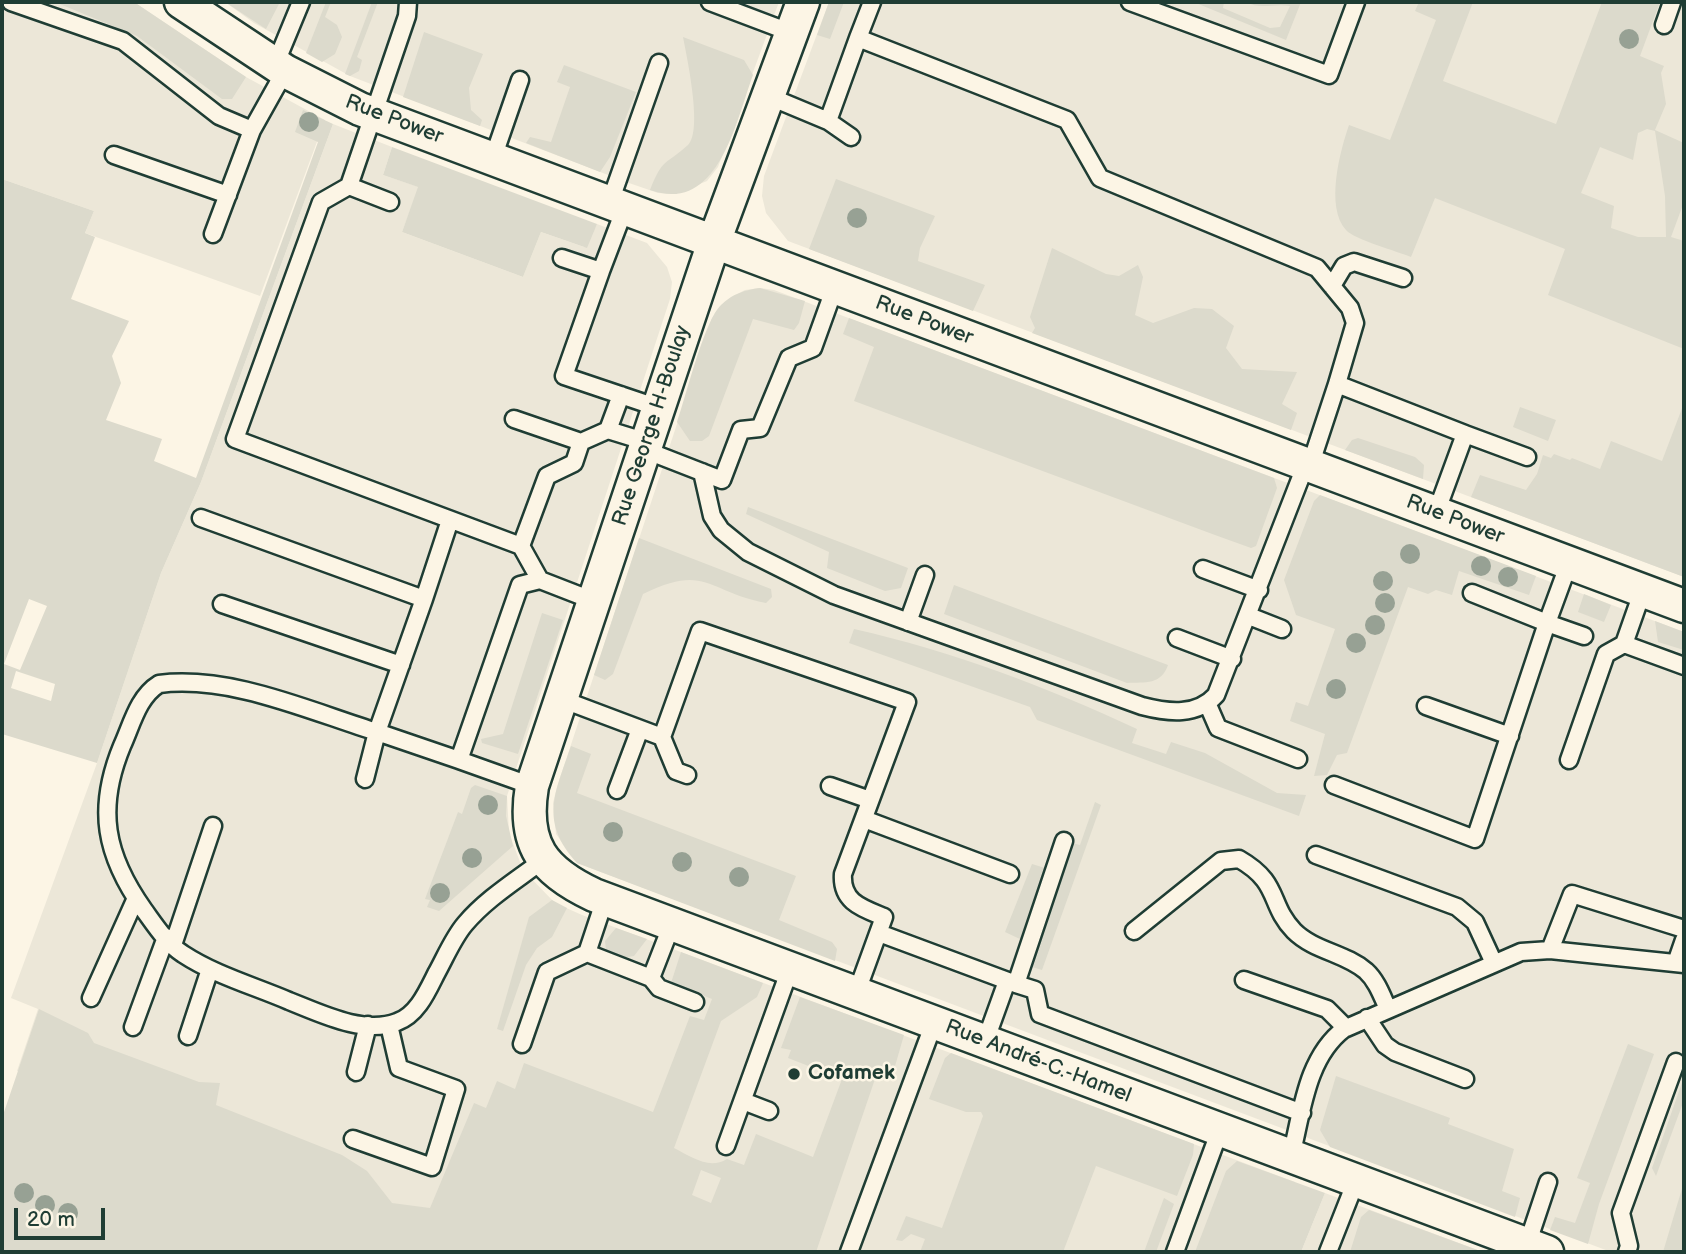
<!DOCTYPE html>
<meta charset="utf-8">
<style>
body{margin:0}
#map{position:relative;width:1686px;height:1254px;overflow:hidden;background:#fcf5e5;font-family:"Balsamiq Sans",sans-serif}
canvas{display:block}
.frame{position:absolute;inset:0;border:4px solid #1f3d34;pointer-events:none}
.scale{position:absolute;left:14px;top:1208px;width:91px;height:32px;box-sizing:border-box;border:4px solid #1f3d34;border-top:0;padding-left:9px;font-size:21px;line-height:24px;white-space:nowrap;color:#1f3d34;-webkit-text-stroke:5px #fcf5e5;paint-order:stroke}
</style>
<div id="map">
<canvas width="1686" height="1254"></canvas>
<div class="frame"></div>
<div class="scale">20 m</div>
</div>
<script>
const g = document.querySelector('canvas').getContext('2d');
g.lineJoin = 'round';
function fillPath(path, color) { g.fillStyle = color; g.fill(path, 'evenodd'); }
function trace(path, color, width, dash) { g.strokeStyle = color; g.lineWidth = width; g.lineCap = dash ? 'butt' : 'round'; g.setLineDash(dash || []); g.stroke(path); }
function drawText(font, color, halo, rows, align = 'center') {
  g.font = font + ' "Balsamiq Sans",sans-serif'; g.lineWidth = 5; g.setLineDash([]); g.textBaseline = 'middle'; g.strokeStyle = halo; g.fillStyle = color; for (const [text, x, y, turn = 0] of rows) {
    g.save(); g.translate(x, y); g.rotate((+turn || 0) * Math.PI / 180); g.textAlign = isNaN(turn) ? turn : align; if (halo) g.strokeText(text, 0, 0); g.fillText(text, 0, 0); g.restore();
  }
}
const built = new Path2D(`
 M 2,2 L 134,2 L 246,77 L 325,120 L 260,296 L 85,233 L 94,211 L 2,179 Z
 M 225,2 L 779,2 L 718,167 L 707,181 L 675,194 L 658,193 L 629,183 L 350,76 L 254,23 Z
 M 829,2 L 1684,2 L 1684,577 L 788,241 L 766,213 L 762,196 L 764,176 Z
 M 333,124 L 392,147 L 383,175 L 419,187 L 402,232 L 523,277 L 541,232 L 584,247 L 597,224 L 647,243 L 667,267 L 672,282 L 670,299 L 507,796 L 509,833 L 523,870 L 555,903 L 582,915 L 1295,1182 L 1268,1252 L 581,1252 L 436,1229 L 17,1071 L 38,1009 L 11,998 L 97,763 L 161,573 L 201,482 Z
 M 760,288 L 774,290 L 1684,632 L 1684,1252 L 1611,1252 L 577,863 L 556,834 L 553,803 L 557,787 L 712,318 L 731,297 L 745,290 Z
 M 1325,1193 L 1483,1252 L 1301,1252 Z`);
const green = new Path2D(`
 M 55,2 L 134,2 L 246,77 L 232,99 L 222,99 L 137,36 Z
 M 225,2 L 280,2 L 266,29 Z
 M 326,2 L 331,2 L 325,17 L 337,25 L 342,37 L 335,54 L 322,62 L 306,53 Z
 M 372,2 L 378,2 L 357,57 L 362,60 L 359,71 L 350,76 L 345,74 Z
 M 829,2 L 844,2 L 830,39 L 817,35 Z
 M 1224,2 L 1223,8 L 1270,28 L 1280,27 L 1290,6 C 1275,3 1259,10 1247,2 L 1301,2 L 1286,40 L 1196,3 Z
 M 1419,2 L 1473,2 L 1443,81 L 1556,124 L 1602,2 L 1660,2 L 1640,56 L 1664,66 L 1661,73 L 1666,104 L 1655,130 L 1684,143 L 1684,202 L 1671,237 L 1684,241 L 1684,349 L 1548,295 L 1565,249 L 1435,198 L 1411,257 C 1397,251 1355,240 1346,230 C 1325,207 1340,151 1349,125 L 1390,140 L 1436,20 L 1415,11 ZM 1647,129 L 1655,131 L 1665,196 L 1666,237 L 1638,237 L 1611,228 L 1614,206 L 1581,193 L 1600,147 L 1633,160 L 1638,133 Z
 M 424,32 L 483,54 L 469,88 L 471,110 L 482,120 L 480,126 L 403,97 Z
 M 683,37 L 744,60 L 753,75 C 736,120 719,215 650,190 C 663,157 665,166 688,145 C 703,131 687,58 683,37 Z
 M 564,65 L 636,92 L 610,157 L 600,172 L 526,143 L 530,137 L 551,142 L 570,87 L 557,82 Z
 M 303,110 L 333,124 L 201,482 L 161,573 L 97,763 L 2,734 L 2,179 L 94,211 L 85,233 L 95,237 L 71,299 L 129,321 L 112,356 L 121,383 L 106,420 L 162,439 L 154,461 L 196,478 L 318,142 L 295,132 ZM 29,599 L 47,606 L 20,670 L 4,664 ZM 16,671 L 55,684 L 51,701 L 11,688 Z
 M 392,147 L 597,224 L 587,248 L 541,232 L 523,277 L 402,232 L 418,187 L 383,175 Z
 M 836,179 L 935,216 L 920,248 L 918,261 L 985,285 L 973,311 L 809,249 Z
 M 1052,248 L 1106,274 L 1119,276 L 1138,265 L 1143,277 L 1135,315 L 1153,323 L 1194,308 L 1212,309 L 1234,326 L 1226,348 L 1242,369 L 1297,372 L 1282,404 L 1297,413 L 1291,430 L 1032,333 L 1035,328 L 1030,317 Z
 M 760,288 L 805,301 L 799,323 L 794,330 L 753,319 L 709,436 L 702,441 L 690,441 L 677,422 C 686,397 704,321 721,305 C 732,294 745,290 760,288 Z
 M 849,318 L 1274,478 L 1277,488 L 1256,546 L 1251,548 L 1215,535 L 854,401 L 874,347 L 843,334 Z
 M 1684,403 L 1684,577 L 1471,497 L 1480,475 L 1526,490 L 1537,474 L 1543,455 L 1551,458 L 1554,454 L 1570,460 L 1572,458 L 1600,469 L 1611,441 L 1662,461 Z
 M 1520,407 L 1556,420 L 1548,441 L 1513,427 Z
 M 1358,438 L 1415,457 L 1424,465 L 1423,479 L 1345,450 L 1352,440 Z
 M 1320,495 L 1536,576 L 1529,595 L 1459,571 L 1452,595 L 1436,590 L 1428,594 L 1408,587 L 1347,753 L 1337,755 L 1327,775 L 1314,776 L 1325,734 L 1290,721 L 1296,702 L 1308,706 L 1335,629 L 1296,615 L 1284,580 L 1314,501 Z
 M 748,507 L 908,568 L 901,588 L 885,591 L 827,568 L 829,552 L 746,514 Z
 M 639,538 L 771,589 L 772,597 L 766,603 C 706,591 706,563 643,594 L 613,674 L 605,680 L 594,675 Z
 M 954,585 L 1168,665 C 1161,685 1146,682 1127,683 L 944,614 Z
 M 1584,594 L 1611,605 L 1604,622 L 1578,612 Z
 M 542,613 L 563,620 L 518,754 L 482,743 L 481,739 L 503,734 Z
 M 1655,621 L 1684,632 L 1684,650 L 1658,642 Z
 M 854,629 C 952,651 1047,687 1137,729 L 1132,743 L 1166,754 L 1171,742 L 1205,753 L 1277,793 L 1306,795 L 1299,816 L 1037,720 L 1030,707 L 849,643 Z
 M 571,746 L 591,754 L 577,793 L 796,876 L 779,920 L 832,942 L 837,949 L 835,961 L 577,863 C 539,821 555,793 571,746 Z
 M 475,785 L 507,796 L 506,816 L 513,846 L 439,911 L 427,907 L 430,900 L 425,899 L 458,812 L 462,814 L 471,788 Z
 M 1095,802 L 1101,805 L 1042,970 L 1029,966 L 1072,843 L 1080,845 Z
 M 1032,864 L 1045,868 L 1022,940 L 1005,932 Z
 M 552,900 L 567,908 L 552,937 L 537,948 L 526,965 L 503,1031 L 497,1029 L 529,917 Z
 M 616,928 L 647,939 L 634,956 L 621,958 L 606,950 L 605,941 Z
 M 681,952 L 763,983 L 757,997 L 721,1021 L 674,1148 C 692,1157 709,1170 727,1159 L 744,1165 L 756,1134 L 813,1157 L 842,1079 L 788,1058 L 791,1050 L 781,1048 L 800,997 L 904,1035 L 891,1080 L 875,1079 L 816,1252 L 2,1252 L 2,1118 L 39,1009 L 88,1033 L 94,1043 L 199,1082 L 220,1083 L 216,1105 L 342,1155 L 367,1171 L 392,1203 L 430,1208 L 474,1103 L 486,1108 L 497,1081 L 515,1089 L 524,1063 L 653,1112 L 690,1016 L 704,1020 L 712,999 L 671,983 ZM 701,1170 L 721,1178 L 711,1203 L 692,1195 Z
 M 1628,1044 L 1654,1054 L 1599,1204 L 1588,1244 L 1550,1230 L 1555,1217 L 1575,1223 L 1590,1183 L 1577,1178 Z
 M 951,1053 L 1194,1144 L 1193,1155 L 1177,1196 L 1096,1166 L 1063,1252 L 920,1252 L 925,1239 L 911,1234 L 902,1241 L 896,1240 L 906,1216 L 942,1228 L 983,1116 L 981,1112 L 966,1112 L 929,1099 L 945,1058 Z
 M 1336,1076 L 1450,1118 L 1448,1124 L 1514,1149 L 1502,1191 L 1520,1198 L 1515,1217 L 1330,1147 L 1320,1130 Z
 M 1684,1077 L 1684,1100 L 1656,1176 L 1652,1168 Z
 M 1237,1161 L 1325,1193 L 1301,1252 L 1195,1252 L 1226,1171 Z
 M 1684,1182 L 1684,1252 L 1663,1252 Z
 M 1164,1198 L 1174,1204 L 1156,1252 L 1144,1252 Z
 M 1369,1210 L 1483,1252 L 1350,1252 L 1361,1217 Z`);
const lane = new Path2D(`
 M 11,2 L 123,41 L 219,116 L 252,130
 M 710,2 L 792,33
 M 872,2 L 858,38 L 1067,120 L 1100,178 L 1317,268 L 1350,308 L 1355,323 L 1337,384
 M 1130,2 L 1329,75 L 1356,2
 M 1664,25 L 1672,2
 M 275,65 L 301,2
 M 768,96 L 828,121 L 858,38
 M 828,121 L 851,137
 M 114,155 L 228,195
 M 493,158 L 520,80
 M 349,186 L 321,202 L 235,439 L 521,546 L 540,580
 M 390,202 L 349,186 L 407,16 L 408,2
 M 610,202 L 659,63
 M 213,234 L 252,130 L 285,71
 M 562,258 L 601,271 L 625,208
 M 601,271 L 564,376 L 659,408
 M 1332,286 L 1344,266 L 1354,262 L 1403,278
 M 514,419 L 581,442 L 608,430 L 647,442
 M 608,430 L 621,395
 M 1465,434 L 1527,457
 M 645,450 L 722,480 L 741,430 L 760,428 L 789,358 L 813,348 L 835,287
 M 1310,466 L 1337,384 L 1465,434 L 1436,513
 M 702,472 L 712,516 L 721,530 L 748,552 L 834,595 L 1142,706 C 1169,713 1197,716 1216,695 L 1306,464
 M 201,518 L 424,599 L 450,520
 M 521,546 L 547,476 L 574,463 L 581,442
 M 1203,569 L 1259,590
 M 1643,590 L 1624,644 L 1684,666
 M 1472,593 L 1547,623 L 1569,563
 M 424,599 L 377,732 L 459,760
 M 222,604 L 401,665
 M 1249,616 L 1282,629
 M 908,622 L 925,575
 M 1177,638 L 1232,659
 M 561,699 L 662,737 L 700,631 L 907,702 L 843,874 C 841,902 862,908 884,917 L 856,994
 M 1208,705 L 1218,728 L 1298,759
 M 1426,706 L 1510,736
 M 662,737 L 676,771 L 687,775
 M 1569,760 L 1606,654 L 1624,644
 M 365,779 L 377,732 C 309,711 231,675 159,684 C 138,697 132,724 122,746 C 96,809 105,855 144,910 C 155,925 167,944 183,954 C 215,975 254,986 289,1001 C 320,1013 363,1035 397,1022 C 417,1015 427,992 436,974 C 445,958 453,938 465,924 C 487,898 517,880 543,860
 M 1334,785 L 1475,839 L 1547,623 L 1584,636
 M 532,786 L 459,760 L 520,585 L 540,580 L 594,601
 M 830,786 L 870,800
 M 617,790 L 640,729
 M 864,819 L 1010,874
 M 1316,855 L 1457,907 L 1475,922 L 1493,961
 M 605,899 L 587,953 L 651,978 L 672,924
 M 1134,931 L 1221,861 L 1239,859 C 1281,883 1268,904 1294,931 C 1314,951 1345,953 1366,971 C 1377,981 1382,996 1388,1009
 M 879,933 L 1016,984 L 1064,841
 M 173,945 L 213,826
 M 1550,950 L 1572,894 L 1684,929
 M 1676,963 L 1684,940
 M 651,978 L 659,988 L 695,1002
 M 1244,980 L 1327,1009 L 1346,1028
 M 1016,984 L 1035,990 L 1040,1014 L 1302,1113
 M 91,998 L 136,898
 M 1367,1018 L 1385,1045 L 1395,1052 L 1465,1079
 M 133,1027 L 166,937
 M 188,1036 L 210,969
 M 985,1042 L 1007,981
 M 522,1044 L 547,972 L 587,953
 M 356,1072 L 368,1025
 M 743,1101 L 769,1111
 M 353,1139 L 432,1167 L 456,1089 L 399,1068 L 389,1025
 M 726,1146 L 790,969
 M 1291,1156 C 1302,1113 1306,1058 1344,1029 L 1521,952 L 1550,950 L 1684,964
 M 1527,1245 L 1548,1182
 M 849,1252 L 934,1023
 M 1175,1252 L 1220,1130
 M 1328,1252 L 1356,1181
 M 1627,1252 L 1629,1246 L 1621,1213 L 1676,1062`);
const street = new Path2D(`
 M 181,2 L 285,71 L 360,109 L 1684,606
 M 803,2 L 714,242 L 532,786 C 522,845 543,871 594,895 L 1547,1252`);
const trees = [
 [1629,39],
 [309,122],
 [857,218],
 [1410,554],
 [1481,566],
 [1508,577],
 [1383,581],
 [1385,603],
 [1375,625],
 [1356,643],
 [1336,689],
 [488,805],
 [613,832],
 [472,858],
 [682,862],
 [739,877],
 [440,893],
 [24,1193],
 [45,1205],
 [68,1213]
];
const markers = [
 [794,1074,7,"#1f3d34"]
];
const streetNames = [
 ["Rue Power",394,120,21],
 ["Rue Power",924,321,21],
 ["Rue George H-Boulay",652,426,-72],
 ["Rue Power",1455,520,21],
 ["Rue André-C.-Hamel",1038,1062,21]
];
const poiNames = [
 ["Cofamek",808,1074]
];
fillPath(built, '#ece7d8');
fillPath(green, '#dcdacc');
trace(lane, '#1f3d34', 21);
trace(street, '#1f3d34', 37);
trace(lane, '#fcf5e5', 16);
trace(street, '#fcf5e5', 32);
g.fillStyle = '#97a194';
for (const [x, y] of trees) { g.beginPath(); g.arc(x, y, 10, 0, 2 * Math.PI); g.fill(); }
for (const [x, y, r, color] of markers) { const dot = new Path2D(); dot.arc(x, y, r, 0, 2 * Math.PI); g.fillStyle = color; g.fill(dot); trace(dot, '#fcf5e5', 2.5); }
drawText('21px', '#1f3d34', '#fcf5e5', streetNames);
drawText('bold 21px', '#1f3d34', '#fcf5e5', poiNames, 'left');
</script>
